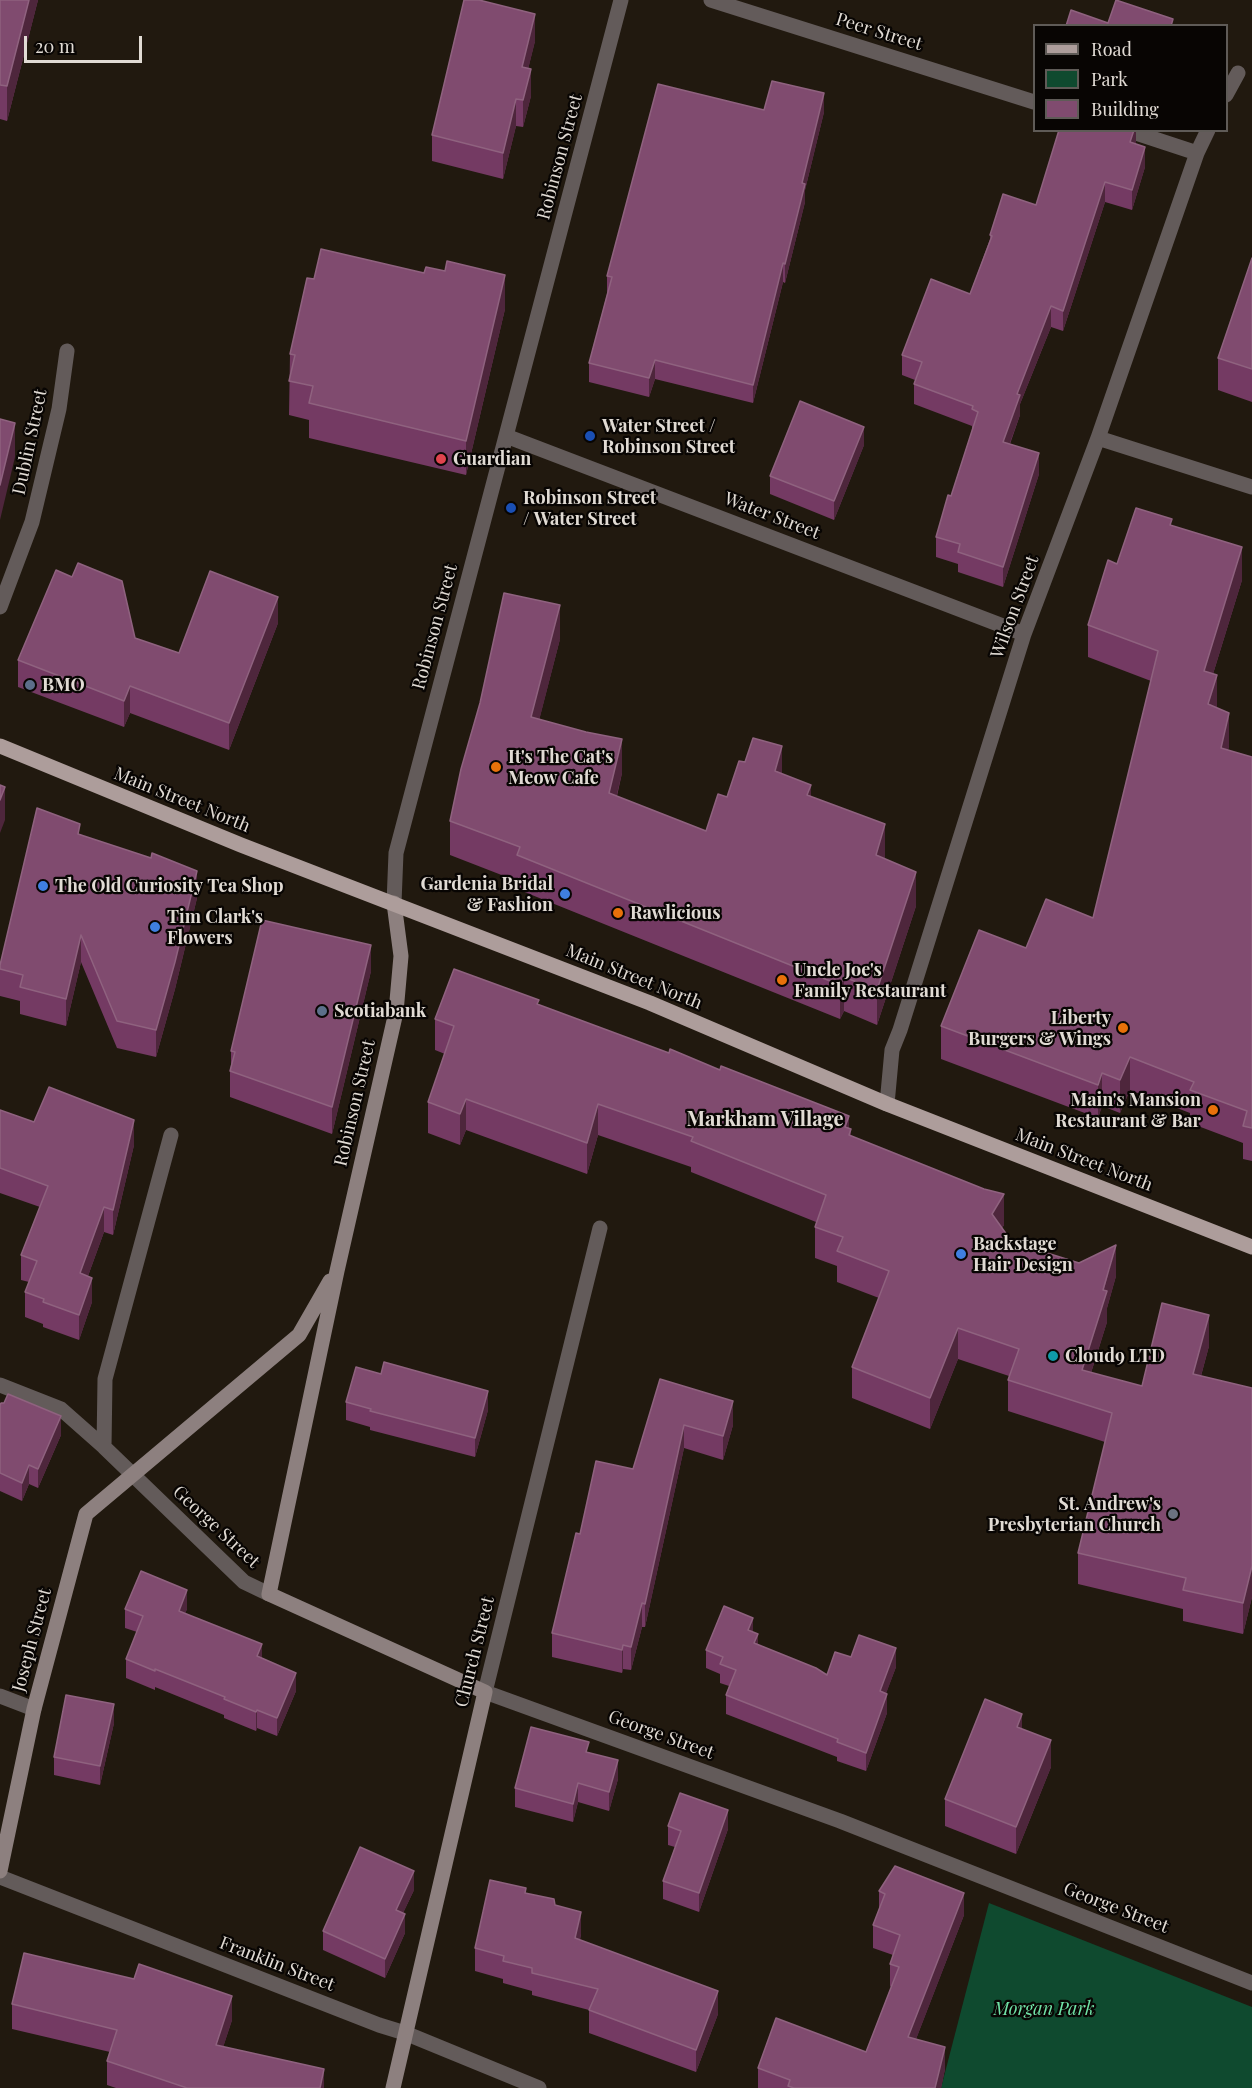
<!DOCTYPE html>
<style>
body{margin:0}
#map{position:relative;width:1252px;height:2088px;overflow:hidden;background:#21190f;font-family:"Playfair Display",serif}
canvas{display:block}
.legend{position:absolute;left:1033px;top:24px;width:195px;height:108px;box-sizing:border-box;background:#080503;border:2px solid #5f5b57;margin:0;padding:8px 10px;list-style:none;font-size:18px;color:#e1dbd4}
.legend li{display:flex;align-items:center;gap:12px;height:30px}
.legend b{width:30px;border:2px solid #5f5b57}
.scale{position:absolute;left:24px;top:36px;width:118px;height:27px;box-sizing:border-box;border:3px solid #e1dbd4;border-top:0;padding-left:8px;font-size:18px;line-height:21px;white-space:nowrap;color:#e1dbd4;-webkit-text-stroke:4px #080503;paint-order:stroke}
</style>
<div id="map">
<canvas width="1252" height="2088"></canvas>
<ul class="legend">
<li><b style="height:8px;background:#ad9d9b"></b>Road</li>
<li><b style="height:16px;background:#0f4a2f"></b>Park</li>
<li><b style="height:16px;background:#804b6f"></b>Building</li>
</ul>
<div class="scale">20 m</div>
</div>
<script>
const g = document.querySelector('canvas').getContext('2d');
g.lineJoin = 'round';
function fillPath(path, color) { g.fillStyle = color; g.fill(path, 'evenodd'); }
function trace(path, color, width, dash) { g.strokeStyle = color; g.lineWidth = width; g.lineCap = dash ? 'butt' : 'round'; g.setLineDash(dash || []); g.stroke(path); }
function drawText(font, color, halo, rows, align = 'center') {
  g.font = font + ' "Playfair Display",serif'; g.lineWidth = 4.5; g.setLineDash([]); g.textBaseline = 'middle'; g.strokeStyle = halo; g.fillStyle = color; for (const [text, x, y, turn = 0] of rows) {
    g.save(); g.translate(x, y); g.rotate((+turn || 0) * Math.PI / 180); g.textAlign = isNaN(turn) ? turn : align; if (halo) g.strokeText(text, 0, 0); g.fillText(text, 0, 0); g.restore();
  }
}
const green = new Path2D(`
 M 989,1903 L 1252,2007 L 1252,2088 L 941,2088 Z`);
const street = new Path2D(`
 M 711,0 L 1034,102
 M 1226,95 L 1238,73
 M 1127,130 L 1197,153
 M 506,436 L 1024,634
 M 1098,438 L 1252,487
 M 0,607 L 32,522 L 59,409 L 67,351
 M 394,903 L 396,853 L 621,0
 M 887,1104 L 892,1050 L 900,1030 L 1024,634 L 1098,438 L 1197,153 L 1208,130
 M 600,1228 L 485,1692 L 840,1821 L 1252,1983
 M 0,1385 L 61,1409 L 104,1447 L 244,1582 L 269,1594
 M 104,1447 L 105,1379 L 171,1135
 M 0,1696 L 34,1709
 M 0,1877 L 379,2025 L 405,2033 L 539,2088`);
const secondary = new Path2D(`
 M 0,1871 L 34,1709 L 86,1514 L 299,1335 L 330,1281
 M 393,2088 L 485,1692 L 269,1594 L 337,1271 L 396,1012 L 401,956 L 394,903`);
const primary = new Path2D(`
 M 0,746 L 241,845 L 650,1003 L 887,1104 L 1252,1247`);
const wall = new Path2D(`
 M 0,0 L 38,0 L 7,121 L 0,119 Z
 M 535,41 L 528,69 L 531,96 L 523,127 L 516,126 L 503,179 L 432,161 L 432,135 Z
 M 764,110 L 824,112 L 805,190 L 805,202 L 785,283 L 783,282 L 753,403 L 655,379 L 649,397 L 589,382 L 589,363 L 607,294 L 607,276 Z
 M 1136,130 L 1136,144 L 1145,167 L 1132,210 L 1105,202 L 1063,331 L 1051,327 L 1020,404 L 1020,415 L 1010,444 L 1039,474 L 1003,587 L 958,572 L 958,564 L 936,557 L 936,537 L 951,496 L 972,430 L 972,426 L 914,404 L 914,384 L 915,380 L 902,375 L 902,355 L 970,294 L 990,239 L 990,235 L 1036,205 Z
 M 1252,258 L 1252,402 L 1218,390 L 1218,358 Z
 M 314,279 L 505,309 L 466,475 L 309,438 L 309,420 L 289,415 L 290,354 Z
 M 864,445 L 834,520 L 770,494 L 770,476 Z
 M 1172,526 L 1242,580 L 1213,674 L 1217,708 L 1229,746 L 1228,750 L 1252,757 L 1252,1161 L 1243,1159 L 1243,1143 L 1190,1123 L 1190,1113 L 1130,1090 L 1120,1113 L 1102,1106 L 1098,1118 L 941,1059 L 941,1026 L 1026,948 L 1093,918 L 1151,681 L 1088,657 L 1088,625 L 1117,564 Z
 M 278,623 L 229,750 L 130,713 L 124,727 L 18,687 L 18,660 L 135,638 L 179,653 Z
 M 560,639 L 539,720 L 622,773 L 617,796 L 706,831 L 727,797 L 782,774 L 885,859 L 916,906 L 877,1025 L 844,1011 L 840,1019 L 517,889 L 517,881 L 450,855 L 450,821 Z
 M 80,834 L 197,898 L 175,989 L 156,1057 L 117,1048 L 81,962 L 66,1026 L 20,1014 L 20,1001 L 0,996 L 0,965 Z
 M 371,971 L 332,1134 L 230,1097 L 230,1071 L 231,1065 L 231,1051 Z
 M 539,1005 L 849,1128 L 851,1136 L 1004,1225 L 1002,1228 L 1012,1242 L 1116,1276 L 1107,1308 L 1107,1322 L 1091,1373 L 1142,1386 L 1209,1346 L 1201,1376 L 1252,1388 L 1252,1597 L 1243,1634 L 1183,1621 L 1183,1609 L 1078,1584 L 1078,1553 L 1105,1442 L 1008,1411 L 1008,1380 L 1009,1376 L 958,1359 L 930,1429 L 852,1398 L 852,1367 L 879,1298 L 837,1282 L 837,1266 L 815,1258 L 815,1227 L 816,1222 L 691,1172 L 691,1167 L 598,1135 L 587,1174 L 466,1130 L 460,1145 L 428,1133 L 428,1102 L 445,1054 L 435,1050 L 435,1019 Z
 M 0,1110 L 34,1122 L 134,1145 L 113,1235 L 104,1232 L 88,1276 L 92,1302 L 79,1340 L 43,1327 L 43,1324 L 25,1317 L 25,1292 L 29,1282 L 21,1280 L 21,1255 L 40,1207 L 0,1193 Z
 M 660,1379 L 733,1425 L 723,1460 L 684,1448 L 645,1627 L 642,1627 L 631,1670 L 623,1669 L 622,1673 L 552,1657 L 552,1633 L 580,1534 L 633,1469 Z
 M 346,1402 L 488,1410 L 475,1457 L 370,1430 L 370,1427 L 346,1420 Z
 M 0,1405 L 61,1435 L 38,1488 L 29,1484 L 22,1501 L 0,1491 Z
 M 125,1609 L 187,1609 L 185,1613 L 262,1659 L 296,1691 L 277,1736 L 257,1728 L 256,1731 L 224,1718 L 224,1715 L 155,1687 L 155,1690 L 126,1678 L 126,1659 L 137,1632 L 125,1628 Z
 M 753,1632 L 758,1645 L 827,1675 L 851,1657 L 896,1667 L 886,1693 L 887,1713 L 866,1771 L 837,1761 L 837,1757 L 726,1714 L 726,1695 L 729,1686 L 720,1683 L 720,1674 L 706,1668 L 706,1650 Z
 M 114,1723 L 100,1785 L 54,1775 L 54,1757 Z
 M 1022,1729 L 1051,1767 L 1016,1854 L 945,1826 L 945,1799 Z
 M 589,1752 L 618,1779 L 609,1811 L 578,1802 L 573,1822 L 515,1807 L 515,1788 Z
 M 668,1826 L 728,1829 L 699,1912 L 663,1899 L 663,1881 L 675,1847 L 668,1845 Z
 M 414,1890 L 403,1913 L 405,1933 L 385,1978 L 323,1950 L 323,1931 Z
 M 879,1891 L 964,1915 L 916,2039 L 945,2069 L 941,2088 L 758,2088 L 758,2068 L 866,2052 L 891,1987 L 890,1986 L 890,1964 L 893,1955 L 873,1948 L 873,1925 L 879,1909 Z
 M 526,1893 L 555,1905 L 581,1934 L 580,1940 L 718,2014 L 696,2072 L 589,2033 L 589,2010 L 532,1995 L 532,1991 L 503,1983 L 503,1979 L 475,1971 L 475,1948 Z
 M 12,2004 L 232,2020 L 223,2047 L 324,2088 L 116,2088 L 107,2085 L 107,2061 L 110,2052 L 12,2029 Z`);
const shadedWall = new Path2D(`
 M 29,0 L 38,0 L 7,121 L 7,86 Z
 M 535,14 L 535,41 L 522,94 L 522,67 Z
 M 531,69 L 531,96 L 523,127 L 523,100 Z
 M 824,93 L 824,112 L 805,190 L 805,202 L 785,283 L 785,264 L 802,183 Z
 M 516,99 L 516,126 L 503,179 L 503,153 Z
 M 1134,130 L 1136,130 L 1136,143 L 1130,163 L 1130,142 Z
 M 1145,147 L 1145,167 L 1132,210 L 1132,190 Z
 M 1105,182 L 1105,202 L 1063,331 L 1063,311 Z
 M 783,263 L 783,282 L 753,403 L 753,385 Z
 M 505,275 L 505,309 L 466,475 L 466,441 Z
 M 1051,306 L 1051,327 L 1020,404 L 1020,415 L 1003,462 L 1003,442 L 1017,394 Z
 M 655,360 L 655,379 L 649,397 L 649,378 Z
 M 15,423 L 15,457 L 0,520 L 0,485 Z
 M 864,427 L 864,445 L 834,520 L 834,501 Z
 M 1039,453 L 1039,474 L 1003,587 L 1003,567 Z
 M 1242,547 L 1242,580 L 1204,703 L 1204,671 Z
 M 278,597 L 278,623 L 229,750 L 229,723 Z
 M 560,605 L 560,639 L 531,752 L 531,717 Z
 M 1217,675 L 1217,708 L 1208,704 Z
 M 130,686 L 130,713 L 124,727 L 124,701 Z
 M 1229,713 L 1229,746 L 1221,781 L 1221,748 Z
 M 622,739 L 622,773 L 609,827 L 609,793 Z
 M 782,746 L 782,780 L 775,771 Z
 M 811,785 L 811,819 L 807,795 Z
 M 5,787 L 5,820 L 0,833 L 0,800 Z
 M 885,824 L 885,859 L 876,855 Z
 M 197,871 L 197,898 L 175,989 L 156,1057 L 156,1030 Z
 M 916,872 L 916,906 L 877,1025 L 877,990 Z
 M 81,935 L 81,962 L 66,1026 L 66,999 Z
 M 371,945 L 371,971 L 332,1134 L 332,1107 Z
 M 844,977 L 844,1011 L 840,1019 L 840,985 Z
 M 1130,1057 L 1130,1090 L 1120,1113 L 1120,1080 Z
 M 1102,1073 L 1102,1106 L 1098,1118 L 1098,1085 Z
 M 466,1099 L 466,1130 L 460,1145 L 460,1114 Z
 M 598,1104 L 598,1135 L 587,1174 L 587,1143 Z
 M 849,1116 L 849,1135 L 851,1129 L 851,1160 L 845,1127 Z
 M 134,1120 L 134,1145 L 113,1235 L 113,1210 Z
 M 1004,1194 L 1004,1225 L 992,1245 L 992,1214 Z
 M 104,1207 L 104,1232 L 80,1298 L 80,1273 Z
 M 1116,1245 L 1116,1276 L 1107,1308 L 1107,1322 L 1082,1401 L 1082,1370 Z
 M 92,1278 L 92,1302 L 79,1340 L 79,1315 Z
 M 1209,1315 L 1209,1346 L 1193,1405 L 1193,1374 Z
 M 958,1328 L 958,1359 L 930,1429 L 930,1398 Z
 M 488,1391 L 488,1410 L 475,1457 L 475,1438 Z
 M 733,1401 L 733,1425 L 723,1460 L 723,1436 Z
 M 61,1416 L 61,1435 L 38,1488 L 38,1469 Z
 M 684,1425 L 684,1448 L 645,1627 L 645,1604 Z
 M 29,1465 L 29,1484 L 22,1501 L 22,1483 Z
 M 1252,1566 L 1252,1597 L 1243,1634 L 1243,1603 Z
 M 187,1590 L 187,1609 L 179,1629 L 179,1611 Z
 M 642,1603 L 642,1627 L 631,1670 L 631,1647 Z
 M 753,1618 L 753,1637 L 748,1630 Z
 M 758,1634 L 758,1653 L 754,1643 Z
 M 262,1644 L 262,1663 L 257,1656 Z
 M 623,1645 L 623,1669 L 622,1673 L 622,1650 Z
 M 896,1648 L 896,1667 L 880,1710 L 880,1691 Z
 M 296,1673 L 296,1691 L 277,1736 L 277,1718 Z
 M 887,1694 L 887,1713 L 866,1771 L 866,1753 Z
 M 114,1704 L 114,1723 L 100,1785 L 100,1766 Z
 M 257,1710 L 257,1728 L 256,1731 L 256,1712 Z
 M 1022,1714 L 1022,1741 L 1017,1727 Z
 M 1051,1740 L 1051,1767 L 1016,1854 L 1016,1827 Z
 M 618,1760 L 618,1779 L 609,1811 L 609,1792 Z
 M 578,1783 L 578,1802 L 573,1822 L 573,1804 Z
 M 728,1810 L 728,1829 L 699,1912 L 699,1893 Z
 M 414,1871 L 414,1890 L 396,1928 L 396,1910 Z
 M 964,1893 L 964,1915 L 908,2060 L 908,2037 Z
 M 581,1912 L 581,1934 L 575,1961 L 575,1938 Z
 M 405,1914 L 405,1933 L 385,1978 L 385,1959 Z
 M 718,1991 L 718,2014 L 696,2072 L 696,2050 Z
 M 232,1996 L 232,2020 L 216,2069 L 216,2045 Z
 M 945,2047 L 945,2069 L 941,2088 L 935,2088 Z
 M 324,2069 L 324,2088 L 320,2088 Z`);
const building = new Path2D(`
 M 0,0 L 29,0 L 7,86 L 0,85 Z
 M 464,0 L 479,0 L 535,14 L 522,67 L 531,69 L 523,100 L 516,99 L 503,153 L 432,135 Z
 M 1116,0 L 1173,19 L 1171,26 L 1066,26 L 1071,10 L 1108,23 Z
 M 772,81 L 824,93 L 802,183 L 805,184 L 785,264 L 783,263 L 753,385 L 655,360 L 649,378 L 589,363 L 612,277 L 607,276 L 658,84 L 764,110 Z
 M 1059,130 L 1134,130 L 1130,142 L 1145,147 L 1132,190 L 1105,182 L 1063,311 L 1051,306 L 1017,394 L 1020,395 L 1003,442 L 1039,453 L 1003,567 L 958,552 L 960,544 L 936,537 L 948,495 L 951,496 L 978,412 L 972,409 L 973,406 L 914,384 L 922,362 L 902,355 L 931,279 L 970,294 L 992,236 L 990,235 L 1003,194 L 1036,205 Z
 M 321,249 L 424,273 L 426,267 L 445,271 L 447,261 L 505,275 L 466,441 L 309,403 L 313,386 L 289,381 L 295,355 L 290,354 L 307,278 L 314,279 Z
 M 1252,258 L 1252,369 L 1218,358 Z
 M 800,401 L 864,427 L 834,501 L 770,476 Z
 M 0,419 L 15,423 L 0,485 Z
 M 1136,508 L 1172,519 L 1170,525 L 1242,547 L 1204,671 L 1217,675 L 1208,704 L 1229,713 L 1221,748 L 1252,757 L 1252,1128 L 1243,1126 L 1247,1111 L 1190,1090 L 1194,1082 L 1130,1057 L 1120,1080 L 1102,1073 L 1098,1085 L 941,1026 L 979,930 L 1026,948 L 1046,899 L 1093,918 L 1158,651 L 1088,625 L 1108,560 L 1117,564 Z
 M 78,563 L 122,581 L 135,638 L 179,653 L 210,571 L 278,597 L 229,723 L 130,686 L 124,701 L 18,660 L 56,570 L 72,577 Z
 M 504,593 L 560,605 L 531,717 L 586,732 L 622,739 L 609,793 L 706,831 L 718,794 L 727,797 L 739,761 L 745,762 L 753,738 L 782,746 L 775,771 L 811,785 L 807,795 L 885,824 L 876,855 L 916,872 L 877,990 L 844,977 L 840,985 L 517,855 L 520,847 L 450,821 L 461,769 L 480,703 Z
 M 0,785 L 5,787 L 0,800 Z
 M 37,808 L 80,824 L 78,834 L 151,858 L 152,853 L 197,871 L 175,962 L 156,1030 L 117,1021 L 81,935 L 66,999 L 20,987 L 23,975 L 0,969 L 0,965 Z
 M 262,920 L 371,945 L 332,1107 L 230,1071 L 235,1052 L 231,1051 Z
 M 454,969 L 539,1000 L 537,1004 L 669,1053 L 670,1049 L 720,1070 L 721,1066 L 849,1116 L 845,1127 L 851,1129 L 849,1135 L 984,1189 L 1004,1194 L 992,1214 L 1012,1242 L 1079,1263 L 1116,1245 L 1103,1290 L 1107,1291 L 1082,1370 L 1142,1386 L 1162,1303 L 1209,1315 L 1193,1374 L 1252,1388 L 1252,1566 L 1243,1603 L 1183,1590 L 1186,1578 L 1078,1553 L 1112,1413 L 1008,1380 L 1019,1349 L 958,1328 L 930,1398 L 852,1367 L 889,1271 L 837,1251 L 843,1237 L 815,1227 L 826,1195 L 691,1141 L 693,1137 L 598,1104 L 587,1143 L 466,1099 L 460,1114 L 428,1102 L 454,1026 L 435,1019 Z
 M 49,1087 L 134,1120 L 113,1210 L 104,1207 L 80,1273 L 92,1278 L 79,1315 L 43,1302 L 44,1299 L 25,1292 L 37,1261 L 21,1255 L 48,1186 L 0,1168 L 0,1110 L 34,1122 Z
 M 384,1362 L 488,1391 L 475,1438 L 370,1411 L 371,1409 L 346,1402 L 356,1367 L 381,1374 Z
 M 660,1379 L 733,1401 L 723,1436 L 684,1425 L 645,1604 L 642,1603 L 631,1647 L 623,1645 L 622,1650 L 552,1633 L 576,1533 L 580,1534 L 596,1461 L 633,1469 Z
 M 8,1394 L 61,1416 L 38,1469 L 29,1465 L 22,1483 L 0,1473 L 0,1405 L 1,1403 L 4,1403 Z
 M 141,1571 L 187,1590 L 179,1611 L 262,1644 L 257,1656 L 296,1673 L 277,1718 L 257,1710 L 256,1712 L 224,1699 L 225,1697 L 155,1669 L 155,1671 L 126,1659 L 143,1616 L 125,1609 Z
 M 724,1606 L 753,1618 L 748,1630 L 758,1634 L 754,1643 L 816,1668 L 827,1675 L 835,1652 L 851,1657 L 859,1635 L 896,1648 L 880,1691 L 887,1694 L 866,1753 L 837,1742 L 838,1739 L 726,1695 L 736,1670 L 720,1664 L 723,1657 L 706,1650 Z
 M 66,1695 L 114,1704 L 100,1766 L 54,1757 Z
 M 985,1699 L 1022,1714 L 1017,1727 L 1051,1740 L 1016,1827 L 945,1799 Z
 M 531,1727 L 589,1742 L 586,1752 L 618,1760 L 609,1792 L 578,1783 L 573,1804 L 515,1788 Z
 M 680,1793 L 728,1810 L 699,1893 L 663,1881 L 681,1831 L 668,1826 Z
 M 360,1847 L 414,1871 L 396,1910 L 405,1914 L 385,1959 L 323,1931 Z
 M 895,1866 L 964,1893 L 908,2037 L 945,2047 L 935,2088 L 794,2088 L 788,2086 L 790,2080 L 758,2068 L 776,2018 L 866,2052 L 899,1967 L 890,1964 L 900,1935 L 873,1925 L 885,1894 L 879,1891 Z
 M 490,1880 L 526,1888 L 525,1893 L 554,1899 L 555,1905 L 581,1912 L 575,1938 L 718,1991 L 696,2050 L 589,2010 L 598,1989 L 532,1973 L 532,1968 L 503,1961 L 504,1956 L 475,1948 Z
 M 24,1953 L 134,1979 L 139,1964 L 232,1996 L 216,2045 L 324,2069 L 320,2088 L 187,2088 L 107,2061 L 117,2030 L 12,2004 Z`);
const markers = [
 [590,436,6,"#1a4fb4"],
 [441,459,6,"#e0444e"],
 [511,508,6,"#1a4fb4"],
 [30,685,6,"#5c6f8a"],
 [496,767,6,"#e8710a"],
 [43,886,6,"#3f7fe0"],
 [565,894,6,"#3f7fe0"],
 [618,913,6,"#e8710a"],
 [155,927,6,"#3f7fe0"],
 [782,980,6,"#e8710a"],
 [322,1011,6,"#5c6f8a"],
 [1123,1028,6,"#e8710a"],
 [1213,1110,6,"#e8710a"],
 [961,1254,6,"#3f7fe0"],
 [1053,1356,6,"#0f9aa8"],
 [1173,1514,6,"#6b7280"]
];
const streetNames = [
 ["Peer Street",879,32,17],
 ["Robinson Street",560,157,-75],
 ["Dublin Street",30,442,-78],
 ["Water Street",772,516,21],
 ["Wilson Street",1015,607,-70],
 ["Robinson Street",435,627,-75],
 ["Main Street North",182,800,22],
 ["Main Street North",634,977,22],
 ["Robinson Street",355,1103,-77],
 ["Main Street North",1084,1160,21],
 ["George Street",216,1527,43],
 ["Joseph Street",32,1640,-75],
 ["Church Street",475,1652,-76],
 ["George Street",661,1735,20],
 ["George Street",1116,1908,21],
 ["Franklin Street",277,1964,21]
];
const poiNames = [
 ["Water Street /",602,426],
 ["Robinson Street",602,447],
 ["Guardian",453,459],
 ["Robinson Street",523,498],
 ["/ Water Street",523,519],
 ["BMO",42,685],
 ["It's The Cat's",508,757],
 ["Meow Cafe",508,778],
 ["Gardenia Bridal",553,884,"right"],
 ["& Fashion",553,905,"right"],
 ["The Old Curiosity Tea Shop",55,886],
 ["Rawlicious",630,913],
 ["Tim Clark's",167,917],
 ["Flowers",167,938],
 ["Uncle Joe's",794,970],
 ["Family Restaurant",794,991],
 ["Scotiabank",334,1011],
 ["Liberty",1111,1018,"right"],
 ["Burgers & Wings",1111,1039,"right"],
 ["Main's Mansion",1201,1100,"right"],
 ["Restaurant & Bar",1201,1121,"right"],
 ["Backstage",973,1244],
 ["Hair Design",973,1265],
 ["Cloud9 LTD",1065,1356],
 ["St. Andrew's",1161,1504,"right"],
 ["Presbyterian Church",1161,1525,"right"]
];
const parkNames = [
 ["Morgan Park",1044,2009]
];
const neighbourhoodNames = [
 ["Markham Village",765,1120]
];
fillPath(green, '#0f4a2f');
trace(street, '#635b5a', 15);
trace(secondary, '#8d807f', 15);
trace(primary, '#ad9d9b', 15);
fillPath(wall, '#743a63');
fillPath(shadedWall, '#4e263c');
fillPath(building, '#804b6f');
trace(building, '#8f627f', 1.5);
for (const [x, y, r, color] of markers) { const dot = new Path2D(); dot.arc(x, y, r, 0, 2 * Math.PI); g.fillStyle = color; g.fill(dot); trace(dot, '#080503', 2); }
drawText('18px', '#e1dbd4', '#080503', streetNames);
drawText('bold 18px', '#e1dbd4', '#080503', poiNames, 'left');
drawText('italic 18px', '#71e3a7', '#080503', parkNames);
drawText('bold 20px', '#e1dbd4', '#080503', neighbourhoodNames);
</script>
